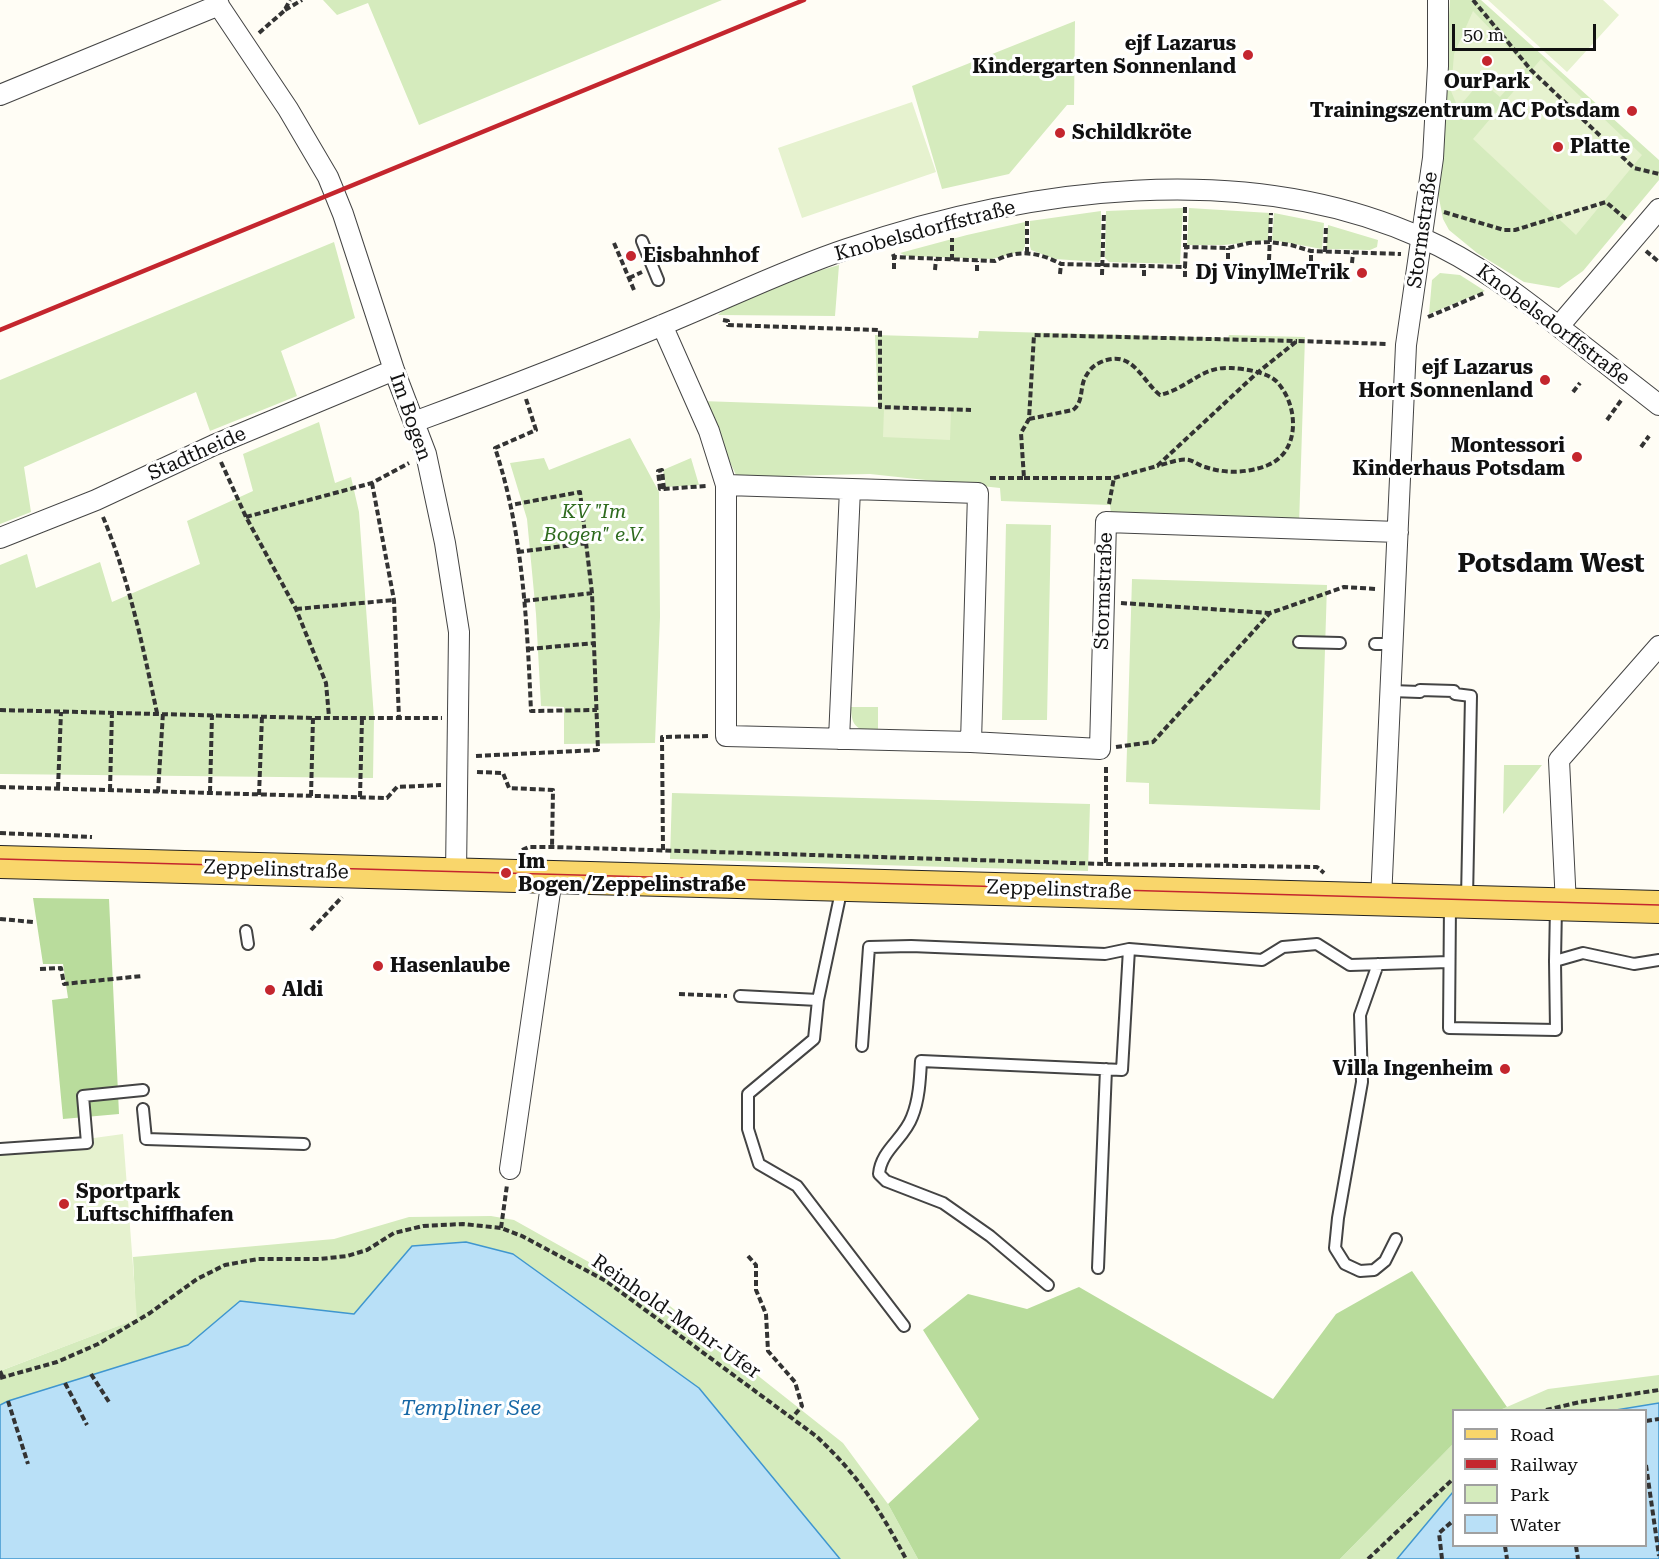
<!DOCTYPE html>
<meta charset="utf-8">
<style>
body{margin:0}
#map{position:relative;width:1659px;height:1559px;overflow:hidden;background:#fffdf5;font-family:"Roboto Serif",serif}
canvas{display:block}
.legend{position:absolute;left:1452px;top:1409px;width:195px;height:138px;box-sizing:border-box;background:#fff;border:2px solid #a0a0a0;margin:0;padding:8px 10px;list-style:none;font-size:18px;color:#111}
.legend li{display:flex;align-items:center;gap:12px;height:30px}
.legend b{width:30px;border:2px solid #a0a0a0}
.scale{position:absolute;left:1452px;top:24px;width:144px;height:27px;box-sizing:border-box;border:3px solid #111;border-top:0;padding-left:8px;font-size:18px;line-height:21px;white-space:nowrap;color:#111;-webkit-text-stroke:4px #fff;paint-order:stroke}
</style>
<div id="map">
<canvas width="1659" height="1559"></canvas>
<ul class="legend">
<li><b style="height:8px;background:#f9d66b"></b>Road</li>
<li><b style="height:8px;background:#c4262e"></b>Railway</li>
<li><b style="height:16px;background:#d5ebbd"></b>Park</li>
<li><b style="height:16px;background:#b9e0f7"></b>Water</li>
</ul>
<div class="scale">50 m</div>
</div>
<script>
const g = document.querySelector('canvas').getContext('2d');
g.lineJoin = 'round';
function fillPath(path, color) { g.fillStyle = color; g.fill(path, 'evenodd'); }
function trace(path, color, width, dash) { g.strokeStyle = color; g.lineWidth = width; g.lineCap = dash ? 'butt' : 'round'; g.setLineDash(dash || []); g.stroke(path); }
function drawText(font, color, halo, rows, align = 'center') {
  g.font = font + ' "Roboto Serif",serif'; g.lineWidth = 6; g.setLineDash([]); g.textBaseline = 'middle'; g.strokeStyle = halo; g.fillStyle = color; for (const [text, x, y, turn = 0] of rows) {
    g.save(); g.translate(x, y); g.rotate((+turn || 0) * Math.PI / 180); g.textAlign = isNaN(turn) ? turn : align; if (halo) g.strokeText(text, 0, 0); g.fillText(text, 0, 0); g.restore();
  }
}
const green = new Path2D(`
 M 323,0 L 722,0 L 419,125 L 368,3 L 337,15 Z
 M 1450,0 L 1481,0 L 1659,160 L 1659,180 L 1583,271 L 1559,288 L 1524,282 L 1477,253 L 1449,230 L 1443,219 L 1438,193 Z
 M 1075,21 L 1074,105 L 1067,105 L 1009,174 L 942,189 L 912,86 Z
 M 1183,208 L 1180,264 L 1109,262 L 1105,258 L 1106,211 Z
 M 1189,208 L 1270,213 L 1268,240 L 1224,245 L 1187,245 Z
 M 1101,211 L 1101,258 L 1099,262 L 1055,259 L 1031,250 L 1030,246 L 1030,221 Z
 M 1274,213 L 1324,223 L 1322,249 L 1272,240 Z
 M 1025,222 L 1025,246 L 1023,251 L 992,259 L 906,256 L 900,253 L 967,235 Z
 M 1328,225 L 1378,240 L 1377,247 L 1370,250 L 1326,249 Z
 M 334,242 L 355,318 L 281,351 L 297,396 L 210,431 L 196,392 L 24,467 L 31,512 L 0,524 L 0,380 Z
 M 839,265 L 835,316 L 718,315 C 745,289 802,276 839,265 Z
 M 1440,273 L 1460,275 L 1485,291 L 1429,314 L 1432,280 Z
 M 979,331 L 1228,338 L 1229,335 L 1305,337 L 1299,525 L 1111,514 L 1110,505 L 1001,501 L 1000,488 L 870,474 L 737,477 L 701,401 L 878,407 L 875,335 L 978,338 Z
 M 319,422 L 335,483 L 351,477 L 359,512 L 374,718 L 373,778 L 0,774 L 0,565 L 27,554 L 36,588 L 100,562 L 112,602 L 200,564 L 187,521 L 253,491 L 243,454 Z
 M 630,438 L 659,492 L 660,617 L 655,743 L 564,744 L 564,707 L 541,706 L 536,614 L 527,519 L 510,463 L 544,458 L 549,470 Z
 M 691,458 L 699,485 L 666,487 L 663,470 Z
 M 1006,524 L 1051,525 L 1047,720 L 1002,720 Z
 M 1132,579 L 1327,585 L 1320,810 L 1149,804 L 1149,783 L 1126,782 Z
 M 851,707 L 878,707 L 878,732 C 859,731 851,728 851,707 Z
 M 1504,765 L 1542,765 L 1503,814 Z
 M 672,793 L 1090,804 L 1088,871 L 670,859 Z
 M 491,1216 L 514,1220 L 621,1280 L 651,1291 L 843,1443 L 888,1504 L 918,1559 L 840,1559 L 699,1388 L 412,1246 L 354,1314 L 240,1301 L 188,1345 L 8,1401 L 0,1405 L 0,1371 L 136,1319 L 133,1257 L 334,1239 L 409,1217 Z
 M 1659,1375 L 1659,1403 L 1616,1410 L 1500,1410 L 1548,1389 Z
 M 1453,1444 L 1453,1492 L 1397,1559 L 1340,1559 Z`);
const forest = new Path2D(`
 M 33,898 L 109,899 L 119,1114 L 63,1119 L 52,1000 L 68,998 L 63,964 L 43,964 Z
 M 1412,1271 L 1507,1407 L 1500,1410 L 1454,1410 L 1453,1444 L 1340,1559 L 918,1559 L 888,1504 L 979,1419 L 923,1330 L 968,1294 L 1027,1309 L 1079,1287 L 1273,1399 L 1336,1314 Z`);
const pitch = new Path2D(`
 M 1488,0 L 1603,0 L 1619,15 L 1567,72 Z
 M 1473,11 L 1527,67 L 1500,97 L 1481,81 L 1458,108 L 1451,91 L 1454,54 Z
 M 1541,59 L 1642,155 L 1576,235 L 1473,139 Z
 M 912,102 L 936,172 L 802,218 L 778,148 Z
 M 884,409 L 951,411 L 950,440 L 883,437 Z
 M 123,1134 L 137,1319 L 0,1371 L 0,1151 Z`);
const water = new Path2D(`
 M 466,1242 L 513,1254 L 699,1388 L 840,1559 L 0,1559 L 0,1405 L 8,1401 L 188,1345 L 240,1301 L 354,1314 L 412,1246 Z
 M 1659,1403 L 1659,1559 L 1397,1559 L 1453,1492 L 1454,1546 L 1646,1546 L 1646,1410 L 1616,1410 Z`);
const path = new Path2D(`
 M 1473,0 L 1531,70 L 1634,168 L 1659,174
 M 285,10 L 302,0
 M 259,33 L 284,11 L 290,0
 M 1185,207 L 1185,247
 M 1444,212 L 1504,230 L 1515,230 L 1606,202 L 1627,220
 M 614,243 L 634,290
 M 1646,251 L 1659,262
 M 1325,252 L 1326,226
 M 1027,253 L 1027,221
 M 893,254 L 894,257 L 995,261 C 1017,249 1039,252 1061,264 L 1185,267 L 1186,247 L 1228,248 L 1249,243 L 1270,242 L 1291,245 L 1311,251 L 1401,254
 M 1228,259 L 1228,248
 M 952,260 L 952,238
 M 1269,260 L 1271,213
 M 1311,261 L 1311,251
 M 1352,263 L 1353,253
 M 894,269 L 894,257
 M 935,270 L 936,259
 M 977,271 L 977,261
 M 1060,274 L 1061,264
 M 1102,275 L 1104,212
 M 1144,276 L 1144,266
 M 1185,277 L 1185,267
 M 629,278 L 642,272
 M 1428,317 L 1484,293
 M 723,320 L 728,321 L 728,325 L 880,330 L 880,407 L 971,410
 M 1573,392 L 1580,383
 M 526,399 L 536,430 L 495,448 C 523,532 527,622 531,711 L 597,710
 M 1029,419 L 1073,410 C 1083,402 1080,391 1084,380 C 1087,373 1092,366 1099,363 C 1132,347 1141,380 1160,395 C 1189,388 1201,366 1231,368 C 1245,369 1269,372 1278,383 C 1299,407 1300,452 1268,465 C 1248,473 1226,474 1205,467 C 1200,466 1194,461 1189,460 C 1180,458 1166,464 1157,466
 M 1607,420 L 1622,399
 M 1641,447 L 1649,436
 M 221,462 L 246,517 L 296,609 L 326,683 L 329,717
 M 990,478 L 1024,478 L 1021,433 L 1029,419 L 1034,335 L 1297,341
 M 1024,478 L 1114,478 L 1157,466 L 1257,373 L 1297,341 L 1388,344
 M 372,483 L 394,600 L 399,718
 M 664,489 L 662,470 L 658,471 L 660,489 L 664,489 L 706,486
 M 1109,504 L 1114,478
 M 103,517 C 129,579 143,647 157,713
 M 246,517 L 372,483 L 409,463
 M 518,552 L 587,543
 M 524,601 L 592,593
 M 1121,603 L 1269,613
 M 296,609 L 394,600
 M 528,649 L 595,643
 M 0,710 L 313,718 L 442,718
 M 1116,747 L 1153,742 L 1270,613 L 1344,587 L 1377,589
 M 476,756 L 598,750 L 592,593 L 580,492 L 511,505
 M 1106,767 L 1106,864
 M 477,772 L 503,773 L 509,788 L 553,790 L 552,847
 M 0,787 L 387,798 L 397,787 L 441,785
 M 58,788 L 61,712
 M 110,790 L 112,712
 M 158,792 L 163,713
 M 210,792 L 212,715
 M 259,795 L 262,716
 M 311,796 L 313,718
 M 360,797 L 362,718
 M 0,833 L 92,837
 M 522,850 L 529,847 L 552,847 L 1106,864 L 1317,867 L 1324,873
 M 663,850 L 662,737 L 710,736
 M 0,919 L 33,922
 M 311,930 L 342,897
 M 40,969 L 61,968 L 64,984 L 142,976
 M 679,994 L 727,996
 M 501,1228 L 507,1185
 M 748,1256 L 756,1265 L 756,1290 L 766,1314 L 768,1351 L 795,1382 L 802,1406 L 792,1418
 M 0,1371 L 3,1378
 M 91,1374 L 109,1402
 M 0,1378 L 57,1362 L 98,1344 L 150,1313 L 197,1279 L 225,1265 L 258,1259 L 320,1259 L 347,1256 L 367,1250 L 394,1233 L 423,1226 L 463,1224 L 501,1228 L 522,1236 L 606,1281 L 816,1436 C 859,1476 879,1508 906,1559
 M 65,1383 L 87,1425
 M 8,1401 L 28,1464
 M 1546,1410 L 1580,1402 L 1659,1390
 M 1646,1421 L 1659,1419
 M 1646,1465 L 1659,1556
 M 1505,1546 L 1507,1559
 M 1576,1546 L 1578,1559
 M 1368,1559 L 1454,1478
 M 1442,1559 L 1439,1533 L 1454,1520`);
const service = new Path2D(`
 M 642,241 L 658,280
 M 1299,642 L 1340,643
 M 1375,644 L 1393,644
 M 1420,690 L 1454,691
 M 1391,691 L 1420,692
 M 1455,694 L 1471,696 L 1467,898
 M 1450,904 L 1449,1028 L 1556,1030 L 1555,961
 M 1556,906 L 1555,961 L 1583,953 L 1634,964 L 1659,960
 M 246,931 L 248,944
 M 1378,964 L 1360,1015 L 1362,1082 L 1338,1218 L 1335,1248 L 1345,1264 L 1360,1271 L 1374,1270 L 1385,1261 L 1396,1239
 M 740,996 L 818,1000 L 842,887
 M 818,1000 L 814,1039 L 748,1094 L 748,1129 L 759,1164 L 797,1186 L 904,1326
 M 862,1046 L 869,947 L 911,946 L 1105,954 L 1129,949 L 1262,960 L 1283,947 L 1317,944 L 1350,965 L 1449,962
 M 143,1109 L 146,1139 L 304,1144
 M 0,1149 L 87,1143 L 83,1096 L 143,1090
 M 1098,1268 L 1106,1069
 M 1048,1285 L 990,1236 L 943,1203 L 886,1181 L 879,1174 C 881,1150 904,1139 912,1117 C 919,1100 920,1080 921,1061 L 1122,1070 L 1129,949`);
const minor = new Path2D(`
 M 215,0 L 288,109 L 328,177 L 343,214 L 394,370 L 426,454 L 445,543 L 459,632 L 456,874
 M 0,95 L 219,5
 M 662,325 L 709,431 L 726,485 L 726,736 L 971,742 L 1100,749 L 1106,522 L 1398,532
 M 1559,326 L 1659,209
 M 414,422 C 501,390 587,357 672,321 C 730,297 787,269 847,249 C 1026,188 1245,158 1422,238 C 1474,261 1519,295 1563,330 C 1595,355 1627,380 1659,405
 M 726,485 L 978,493 L 971,742
 M 0,538 L 96,500 L 214,445 L 394,370
 M 839,739 L 850,489
 M 1381,900 L 1406,345 L 1433,158 L 1438,66 L 1438,0
 M 1566,905 L 1559,760 L 1659,646
 M 510,1169 L 552,878`);
const primary = new Path2D(`
 M 0,862 L 1659,907`);
const tram = new Path2D(`
 M 0,859 L 1659,905`);
const rail = new Path2D(`
 M 0,330 L 804,0`);
const markers = [
 [1248,55,6,"#c4262e"],
 [1487,61,6,"#c4262e"],
 [1632,111,6,"#c4262e"],
 [1060,133,6,"#c4262e"],
 [1558,147,6,"#c4262e"],
 [631,256,6,"#c4262e"],
 [1362,273,6,"#c4262e"],
 [1545,380,6,"#c4262e"],
 [1577,457,6,"#c4262e"],
 [506,873,6,"#c4262e"],
 [378,966,6,"#c4262e"],
 [270,990,6,"#c4262e"],
 [1505,1069,6,"#c4262e"],
 [64,1204,6,"#c4262e"]
];
const poiNames = [
 ["ejf Lazarus",1236,44,"right"],
 ["Kindergarten Sonnenland",1236,67,"right"],
 ["OurPark",1487,82,"center"],
 ["Trainingszentrum AC Potsdam",1620,111,"right"],
 ["Schildkröte",1072,133],
 ["Platte",1570,147],
 ["Eisbahnhof",643,256],
 ["Dj VinylMeTrik",1350,273,"right"],
 ["ejf Lazarus",1533,368,"right"],
 ["Hort Sonnenland",1533,391,"right"],
 ["Montessori",1565,446,"right"],
 ["Kinderhaus Potsdam",1565,469,"right"],
 ["Im",518,862],
 ["Bogen/Zeppelinstraße",518,885],
 ["Hasenlaube",390,966],
 ["Aldi",282,990],
 ["Villa Ingenheim",1493,1069,"right"],
 ["Sportpark",76,1192],
 ["Luftschiffhafen",76,1215]
];
const streetNames = [
 ["Stormstraße",1423,230,-82],
 ["Knobelsdorffstraße",925,231,-15],
 ["Knobelsdorffstraße",1553,325,37],
 ["Im Bogen",410,417,71],
 ["Stadtheide",197,454,-24],
 ["Stormstraße",1104,591,-88],
 ["Zeppelinstraße",276,870,2],
 ["Zeppelinstraße",1059,890,2],
 ["Reinhold-Mohr-Ufer",676,1317,35]
];
const parkNames = [
 ["KV \"Im",594,512],
 ["Bogen\" e.V.",594,535]
];
const waterNames = [
 ["Templiner See",471,1409]
];
const districtNames = [
 ["Potsdam West",1551,564]
];
fillPath(green, '#d5ebbd');
fillPath(forest, '#b9dc9c');
fillPath(pitch, '#e6f2cf');
fillPath(water, '#b9e0f7');
trace(water, '#3f96cf', 1.5);
trace(service, '#444', 14);
trace(minor, '#444', 22);
trace(primary, '#222', 34);
trace(path, '#333', 4, [6, 3]);
trace(service, '#fff', 10);
trace(minor, '#fff', 20);
trace(primary, '#f9d66b', 32);
trace(tram, '#c4262e', 1.5);
trace(rail, '#c4262e', 4.5);
for (const [x, y, r, color] of markers) { const dot = new Path2D(); dot.arc(x, y, r, 0, 2 * Math.PI); g.fillStyle = color; g.fill(dot); trace(dot, '#fff', 2); }
drawText('bold 20px', '#111', '#fff', poiNames, 'left');
drawText('20px', '#111', '#fff', streetNames);
drawText('italic 20px', '#2f6b1f', '#fff', parkNames);
drawText('italic 21px', '#1768a6', '#fff', waterNames);
drawText('bold 26px', '#111', '#fff', districtNames);
</script>
